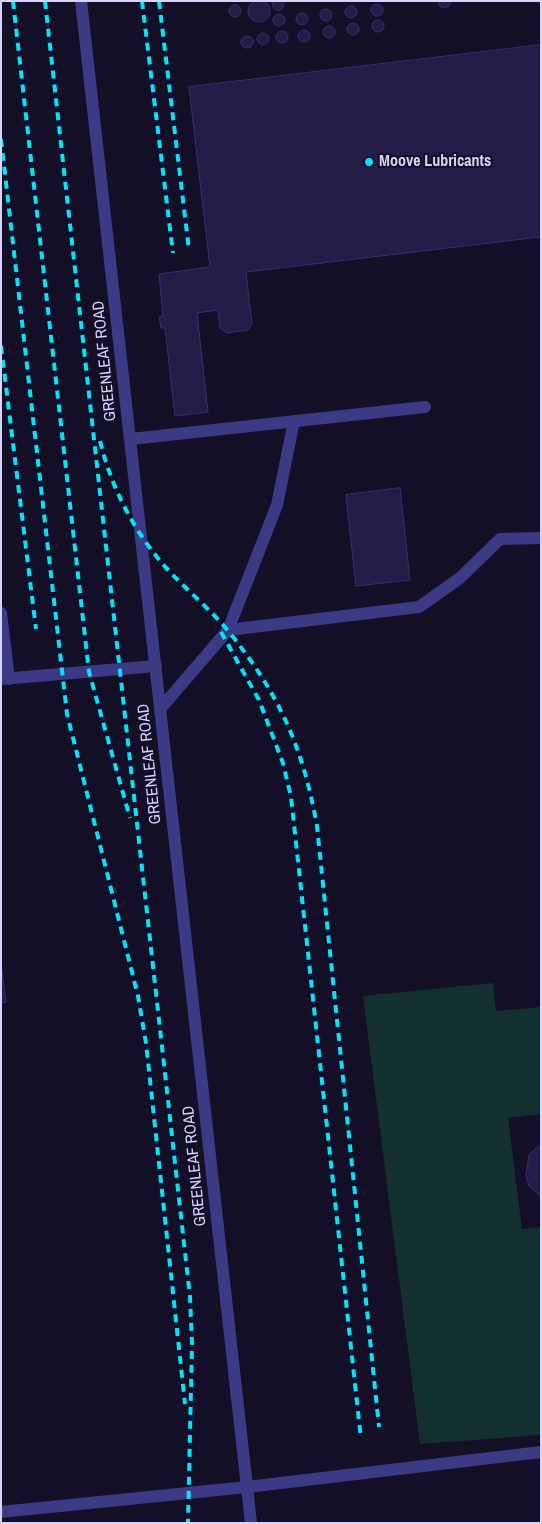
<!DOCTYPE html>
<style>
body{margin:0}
#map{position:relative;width:542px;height:1524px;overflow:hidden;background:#130f26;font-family:"Archivo Narrow",sans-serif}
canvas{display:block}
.frame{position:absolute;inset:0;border:2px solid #d9d4ff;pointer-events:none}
</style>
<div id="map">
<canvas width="542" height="1524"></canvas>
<div class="frame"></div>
</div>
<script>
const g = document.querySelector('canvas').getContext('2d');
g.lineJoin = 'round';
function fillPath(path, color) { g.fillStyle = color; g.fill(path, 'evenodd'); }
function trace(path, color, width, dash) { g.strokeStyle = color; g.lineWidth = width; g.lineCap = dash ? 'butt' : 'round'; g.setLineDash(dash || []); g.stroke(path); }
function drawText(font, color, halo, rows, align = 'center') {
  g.font = font + ' "Archivo Narrow",sans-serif'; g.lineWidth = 4; g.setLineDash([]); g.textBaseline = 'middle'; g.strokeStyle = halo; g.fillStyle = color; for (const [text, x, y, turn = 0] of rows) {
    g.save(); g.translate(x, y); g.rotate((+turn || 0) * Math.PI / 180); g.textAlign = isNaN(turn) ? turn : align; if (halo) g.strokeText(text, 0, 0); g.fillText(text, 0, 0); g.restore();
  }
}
const green = new Path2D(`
 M 493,983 L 496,1011 L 541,1007 L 541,1114 L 508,1118 L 522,1229 L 541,1227 L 541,1435 L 420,1444 L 363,996 Z`);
const building = new Path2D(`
 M272.5 5a5.5 5.5 0 1 1 11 0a5.5 5.5 0 1 1-11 0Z
 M248 11a11 11 0 1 1 22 0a11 11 0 1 1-22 0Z
 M 438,1 L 451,1 L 451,2 L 449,6 L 445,8 L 441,7 Z
 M371 10a6 6 0 1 1 12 0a6 6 0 1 1-12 0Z
 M229 11a6 6 0 1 1 12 0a6 6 0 1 1-12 0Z
 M345 12a6 6 0 1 1 12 0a6 6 0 1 1-12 0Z
 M320 15a6 6 0 1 1 12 0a6 6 0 1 1-12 0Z
 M296 19a6 6 0 1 1 12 0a6 6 0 1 1-12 0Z
 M273 20a6 6 0 1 1 12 0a6 6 0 1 1-12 0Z
 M372 26a6 6 0 1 1 12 0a6 6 0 1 1-12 0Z
 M347 29a6 6 0 1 1 12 0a6 6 0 1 1-12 0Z
 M323 32a6 6 0 1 1 12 0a6 6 0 1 1-12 0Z
 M298 36a6 6 0 1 1 12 0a6 6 0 1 1-12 0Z
 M276 37a6 6 0 1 1 12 0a6 6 0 1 1-12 0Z
 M257 39a6 6 0 1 1 12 0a6 6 0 1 1-12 0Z
 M241 42a6 6 0 1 1 12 0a6 6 0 1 1-12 0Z
 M 541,45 L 541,245 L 540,237 L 246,272 L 252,324 L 248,330 L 227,333 L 220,328 L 218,310 L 197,313 L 208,412 L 175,416 L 165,328 L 161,328 L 159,317 L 163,316 L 159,274 L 210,267 L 189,87 Z
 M 400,488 L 410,580 L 356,586 L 346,495 Z
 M 1,963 L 6,1002 L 1,1003 Z
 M 541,1144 L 541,1197 L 529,1186 L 526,1175 L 529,1155 Z`);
const lane = new Path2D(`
 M 131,439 L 425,407
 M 1,613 L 9,679
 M 228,630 L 419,607 L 460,578 L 500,539 L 541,538
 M 1,679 L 156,666
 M 161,708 L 228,630 L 277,505 L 294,421
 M 1,1512 L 247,1487 L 541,1452`);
const street = new Path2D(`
 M 81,1 L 251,1523`);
const rail = new Path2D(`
 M 13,1 L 89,672 L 130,818
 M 45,1 L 190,1297 L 192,1344 L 188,1523
 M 142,1 L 173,253
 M 159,1 L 189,250
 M 1,139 L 67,714 L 138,996 L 146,1043 L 185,1404
 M 1,346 L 36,629
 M 100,441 C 112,490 136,536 171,573 C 190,593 212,611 229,632 C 280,695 303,748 317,826 L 379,1427
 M 221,632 L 259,700 L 283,763 L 291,797 L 361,1439`);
const markers = [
 [369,162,5,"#00e5ff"]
];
const poiNames = [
 ["Moove Lubricants",379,162]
];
const streetNames = [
 ["GREENLEAF ROAD",105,361,-96],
 ["GREENLEAF ROAD",150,764,-96],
 ["GREENLEAF ROAD",195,1166,-96]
];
fillPath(green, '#12302f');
fillPath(building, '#241b47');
trace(building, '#3b2d73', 1);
trace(lane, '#3d3a85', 12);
trace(street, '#3d3a85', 12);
trace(rail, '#00e5ff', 4, [8, 6]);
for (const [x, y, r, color] of markers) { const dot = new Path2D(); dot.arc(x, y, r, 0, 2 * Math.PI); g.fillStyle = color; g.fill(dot); trace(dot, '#130f26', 2); }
drawText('bold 16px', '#d9d4ff', '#130f26', poiNames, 'left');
drawText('16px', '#d9d4ff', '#130f26', streetNames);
</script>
